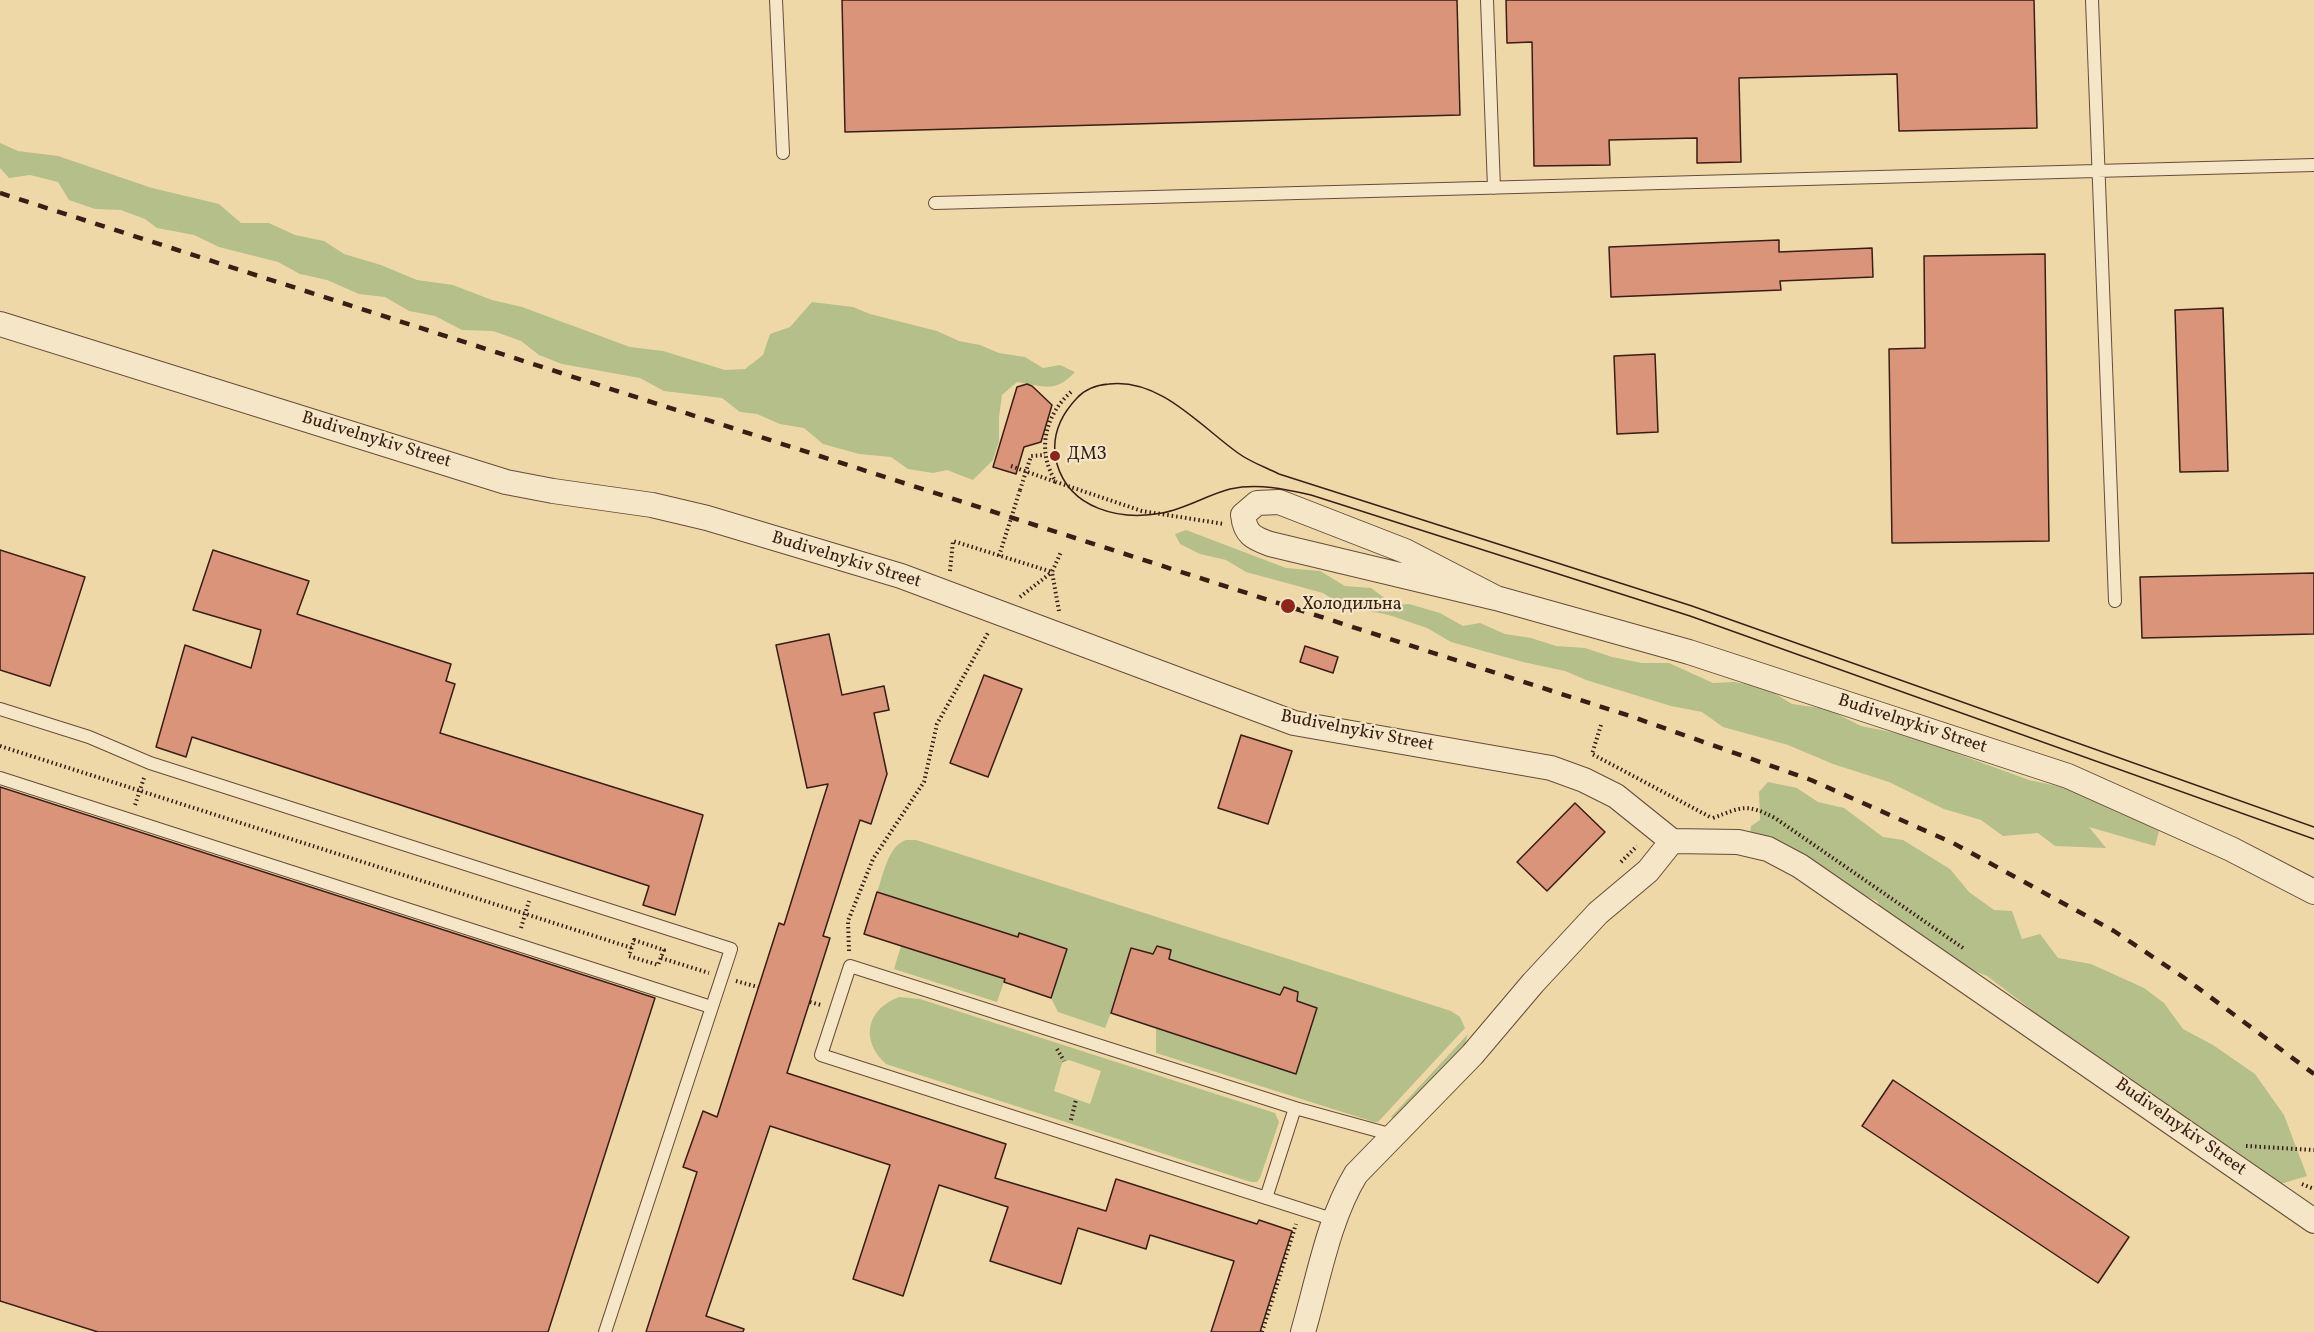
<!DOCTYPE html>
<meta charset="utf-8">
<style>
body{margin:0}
canvas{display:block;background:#eed8a7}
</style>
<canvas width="2314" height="1332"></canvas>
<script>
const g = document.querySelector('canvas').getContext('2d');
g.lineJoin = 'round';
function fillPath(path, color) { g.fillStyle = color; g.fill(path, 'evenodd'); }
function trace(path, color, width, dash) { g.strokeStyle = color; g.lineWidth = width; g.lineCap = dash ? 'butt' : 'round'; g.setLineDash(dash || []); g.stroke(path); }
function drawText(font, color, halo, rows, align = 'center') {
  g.font = font + ' Vollkorn,serif'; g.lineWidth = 4.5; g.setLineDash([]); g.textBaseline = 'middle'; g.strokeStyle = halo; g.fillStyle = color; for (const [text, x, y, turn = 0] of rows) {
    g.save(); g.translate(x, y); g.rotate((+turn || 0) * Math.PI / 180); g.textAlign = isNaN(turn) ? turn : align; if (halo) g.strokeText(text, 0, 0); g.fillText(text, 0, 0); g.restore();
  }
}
const green = new Path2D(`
 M 0,143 L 18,151 L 58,156 L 152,188 L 219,204 L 241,223 L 269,223 L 295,235 L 324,241 L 344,254 L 381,265 L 417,280 L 453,285 L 492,300 L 522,307 L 630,347 L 663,351 L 725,370 L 745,369 L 763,355 L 770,334 L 790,327 L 812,302 L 853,307 L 870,314 L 937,331 L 959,341 L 980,345 L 999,353 L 1025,357 L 1043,368 L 1060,365 L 1075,372 C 1053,395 1044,385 1017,382 L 1002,395 L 999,417 L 999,441 L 993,460 L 973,480 L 947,470 L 933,473 L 908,469 L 891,457 L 859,454 L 823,444 L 804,428 L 780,424 L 757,414 L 740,412 L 722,398 L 664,391 L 640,378 L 562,364 L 539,355 L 521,341 L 493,331 L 462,330 L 435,316 L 409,311 L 385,297 L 359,294 L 327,280 L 300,274 L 278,262 L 219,247 L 194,235 L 157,228 L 145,219 L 121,210 L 95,209 L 69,200 L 58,182 L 30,175 L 9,178 L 0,168 Z
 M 1186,530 L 1286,568 L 1320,571 L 1345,586 L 1371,588 L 1394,605 L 1409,604 L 1440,613 L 1463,626 L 1480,623 L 1505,634 L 1531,638 L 1556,646 L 1585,648 L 1612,657 L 1642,663 L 1669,663 L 1713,683 L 1734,682 L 1766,688 L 1792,704 L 1827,709 L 1861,726 L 1926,739 L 1958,754 L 2029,780 L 2067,788 L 2112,807 L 2159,831 L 2155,846 L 2089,827 L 2106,848 L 2055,846 L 2038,833 L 2003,836 L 1981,820 L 1944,809 L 1889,782 L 1833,764 L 1788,745 L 1723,727 L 1702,712 L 1671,706 L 1586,680 L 1565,671 L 1523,662 L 1451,642 L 1427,628 L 1389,615 L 1343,606 L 1323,593 L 1246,572 L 1226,560 L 1200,554 L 1180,544 L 1175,534 Z
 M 1768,782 L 1797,788 L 1818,802 L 1844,808 L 1883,837 L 1903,840 L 1950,869 L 1969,892 L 1994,910 L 2012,911 L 2022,939 L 2040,934 L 2058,958 L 2091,964 L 2144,988 L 2164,1003 L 2183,1029 L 2213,1045 L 2255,1074 L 2284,1115 L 2307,1176 L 2277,1185 L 2111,1068 L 2083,1046 L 2038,1020 L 2028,1007 L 1987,976 L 1954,963 L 1882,910 L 1877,901 L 1853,891 L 1750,834 L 1751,826 L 1760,820 L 1759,792 Z
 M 906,840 L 916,840 L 1451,1011 L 1460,1017 L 1465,1028 L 1378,1122 L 1374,1122 L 1156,1053 L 1156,1028 L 1111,1013 L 1105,1028 L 1058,1012 L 1051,998 L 1067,949 L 1019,934 L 1018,937 L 877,892 C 884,874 887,847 906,840 Z
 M 901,946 L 1005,979 L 997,1002 L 894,969 Z
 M 899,997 L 920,999 L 1275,1113 L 1279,1122 L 1260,1178 L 1257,1182 L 1251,1182 L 886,1064 C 860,1041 866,1009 899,997 ZM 1069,1060 L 1101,1071 L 1090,1104 L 1054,1091 L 1062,1063 Z
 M 1468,1034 L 1465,1044 L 1406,1108 L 1392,1118 L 1391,1117 Z`);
const building = new Path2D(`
 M 842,0 L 1457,0 L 1460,115 L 845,132 Z
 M 1506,0 L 2034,0 L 2037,128 L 1899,131 L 1897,74 L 1739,78 L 1741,162 L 1697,163 L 1697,138 L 1609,140 L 1610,165 L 1534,166 L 1532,42 L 1507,43 Z
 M 1779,240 L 1779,252 L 1872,248 L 1873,277 L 1780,281 L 1781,290 L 1611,297 L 1609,247 Z
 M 2045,254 L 2049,541 L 1892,543 L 1889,349 L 1925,348 L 1924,256 Z
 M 2223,308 L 2228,471 L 2180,472 L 2175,310 Z
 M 1655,354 L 1658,432 L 1617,434 L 1614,356 Z
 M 1027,384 L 1032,386 L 1052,405 L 1041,442 L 1024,447 L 1016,474 L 993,467 L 1017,387 Z
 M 0,550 L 85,577 L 50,686 L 0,670 Z
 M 213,550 L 309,581 L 297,614 L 451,664 L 446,681 L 455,684 L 440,733 L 703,815 L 675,915 L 643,905 L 649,886 L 192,737 L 186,757 L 156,747 L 185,645 L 251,668 L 261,630 L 193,610 Z
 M 2314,573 L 2314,634 L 2142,638 L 2140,577 Z
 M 829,634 L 842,695 L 884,686 L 889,710 L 874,713 L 887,774 L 871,824 L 860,820 L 823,936 L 830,938 L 787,1073 L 1006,1144 L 995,1178 L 1106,1211 L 1116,1179 L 1257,1224 L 1259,1220 L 1292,1231 L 1260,1332 L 1211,1332 L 1234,1261 L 1150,1235 L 1146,1249 L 1078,1228 L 1061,1284 L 990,1261 L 1008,1207 L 939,1185 L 903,1296 L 853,1279 L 890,1165 L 770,1126 L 706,1316 L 744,1329 L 743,1332 L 646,1332 L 697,1172 L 683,1167 L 703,1111 L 717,1117 L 779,923 L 784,925 L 828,784 L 807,788 L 776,645 Z
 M 1305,646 L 1338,657 L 1333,673 L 1300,662 Z
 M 984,675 L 1022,689 L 988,777 L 950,763 Z
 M 1241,735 L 1292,751 L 1268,824 L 1218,808 Z
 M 0,787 L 655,998 L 548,1332 L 98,1332 L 0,1301 Z
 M 1575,803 L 1605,832 L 1547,891 L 1517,862 Z
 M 877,892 L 1018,937 L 1019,933 L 1067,949 L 1051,998 L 1004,982 L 1005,979 L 864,934 Z
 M 1157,946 L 1171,950 L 1169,959 L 1280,995 L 1284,987 L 1298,992 L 1297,1001 L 1317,1008 L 1296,1074 L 1111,1013 L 1131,948 L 1153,954 Z
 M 1893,1080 L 2129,1237 L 2098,1283 L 1862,1126 Z`);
const path = new Path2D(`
 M 1071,392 C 1045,415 1036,451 1056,482 L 1142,511 L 1224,524
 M 1011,466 L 1056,482
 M 1020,490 L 1031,456 L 1045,455
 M 950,571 L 953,541 L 1052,572
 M 1020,597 L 1052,572
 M 1059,611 L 1052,572 L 1061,552
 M 1601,725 L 1592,754 L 1712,818
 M 0,746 L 632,948
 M 135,805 L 144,778
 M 1713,818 C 1742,807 1746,803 1775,818 L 1963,948
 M 1621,862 L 1637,846
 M 521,928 L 529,901
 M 634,940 L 664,950 L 658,965 L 629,956 Z
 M 849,951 L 848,921 L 873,859 L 924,782 L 937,724 L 989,631
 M 661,958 L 709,973
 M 736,981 L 758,987
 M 810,1002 L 821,1005
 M 1057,1049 L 1064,1061
 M 1071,1120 L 1076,1100
 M 2246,1146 L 2314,1150
 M 2302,1184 L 2314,1189
 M 1262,1332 L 1296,1224`);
const lane = new Path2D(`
 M 776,0 L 783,153
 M 1487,0 L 1494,188
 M 2092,0 L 2115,601
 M 935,203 L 2314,165
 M 0,709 L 89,737 L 150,763 L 731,949 L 605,1332
 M 0,778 L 711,1007
 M 1266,1198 L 1295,1108
 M 1335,1220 L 821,1055 L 850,966 L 1295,1108 L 1393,1135`);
const street = new Path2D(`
 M 0,324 L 506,482 L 553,491 L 652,505 L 707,518 L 901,576 L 1294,723 L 1551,768 L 1584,780 L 1616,796 L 1672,841 L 1738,842 L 1768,849 L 1800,866 L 2314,1221
 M 1496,598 L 1405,551 L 1279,502 L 1257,503 L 1243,515 C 1245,534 1253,538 1270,544 L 1496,598 L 1689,652 L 2068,776 L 2231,849 L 2314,892
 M 1303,1332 C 1318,1281 1328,1220 1356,1174 L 1472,1055 L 1533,983 L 1598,913 L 1648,871 L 1672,841`);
const tram = new Path2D(`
 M 2314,827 L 1692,606 L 1279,474 C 1265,467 1250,462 1238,453 C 1200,426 1160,378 1109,384 C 1097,385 1085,389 1077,398 C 1059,417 1050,438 1057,464 C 1070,509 1120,521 1162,513 C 1185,509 1207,495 1230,489 C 1258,483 1285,489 1311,495 L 1690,616 L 2314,839`);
const rail = new Path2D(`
 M 0,193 L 1630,716 L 1811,780 L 1953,843 L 2114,931 L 2186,979 L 2314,1074`);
const pathBridge = new Path2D(`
 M 999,556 L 1020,490`);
const markers = [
 [1055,456,6,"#8f2418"],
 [1288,606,8,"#8f2418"]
];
const streetNames = [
 ["Budivelnykiv Street",376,441,17],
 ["Budivelnykiv Street",846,561,17],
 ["Budivelnykiv Street",1912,725,18],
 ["Budivelnykiv Street",1357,732,11],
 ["Budivelnykiv Street",2180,1128,35]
];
const poiNames = [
 ["ДМЗ",1067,456],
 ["Холодильна",1302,606]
];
fillPath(green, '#b5bf8a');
fillPath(building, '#da947a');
trace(building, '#391e13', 1.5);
trace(lane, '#664c38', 14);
trace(street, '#664c38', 26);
trace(path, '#391e13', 4, [1.5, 3]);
trace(lane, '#f4e6c6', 12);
trace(street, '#f4e6c6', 24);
trace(tram, '#391e13', 1.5);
trace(rail, '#391e13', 4.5, [10, 10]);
trace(pathBridge, '#391e13', 4, [1.5, 3]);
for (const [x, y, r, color] of markers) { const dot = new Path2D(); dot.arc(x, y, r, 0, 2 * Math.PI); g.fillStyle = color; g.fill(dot); trace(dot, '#f4e6c6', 2); }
drawText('18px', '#391e13', '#f4e6c6', streetNames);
drawText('18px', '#391e13', '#f4e6c6', poiNames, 'left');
</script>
